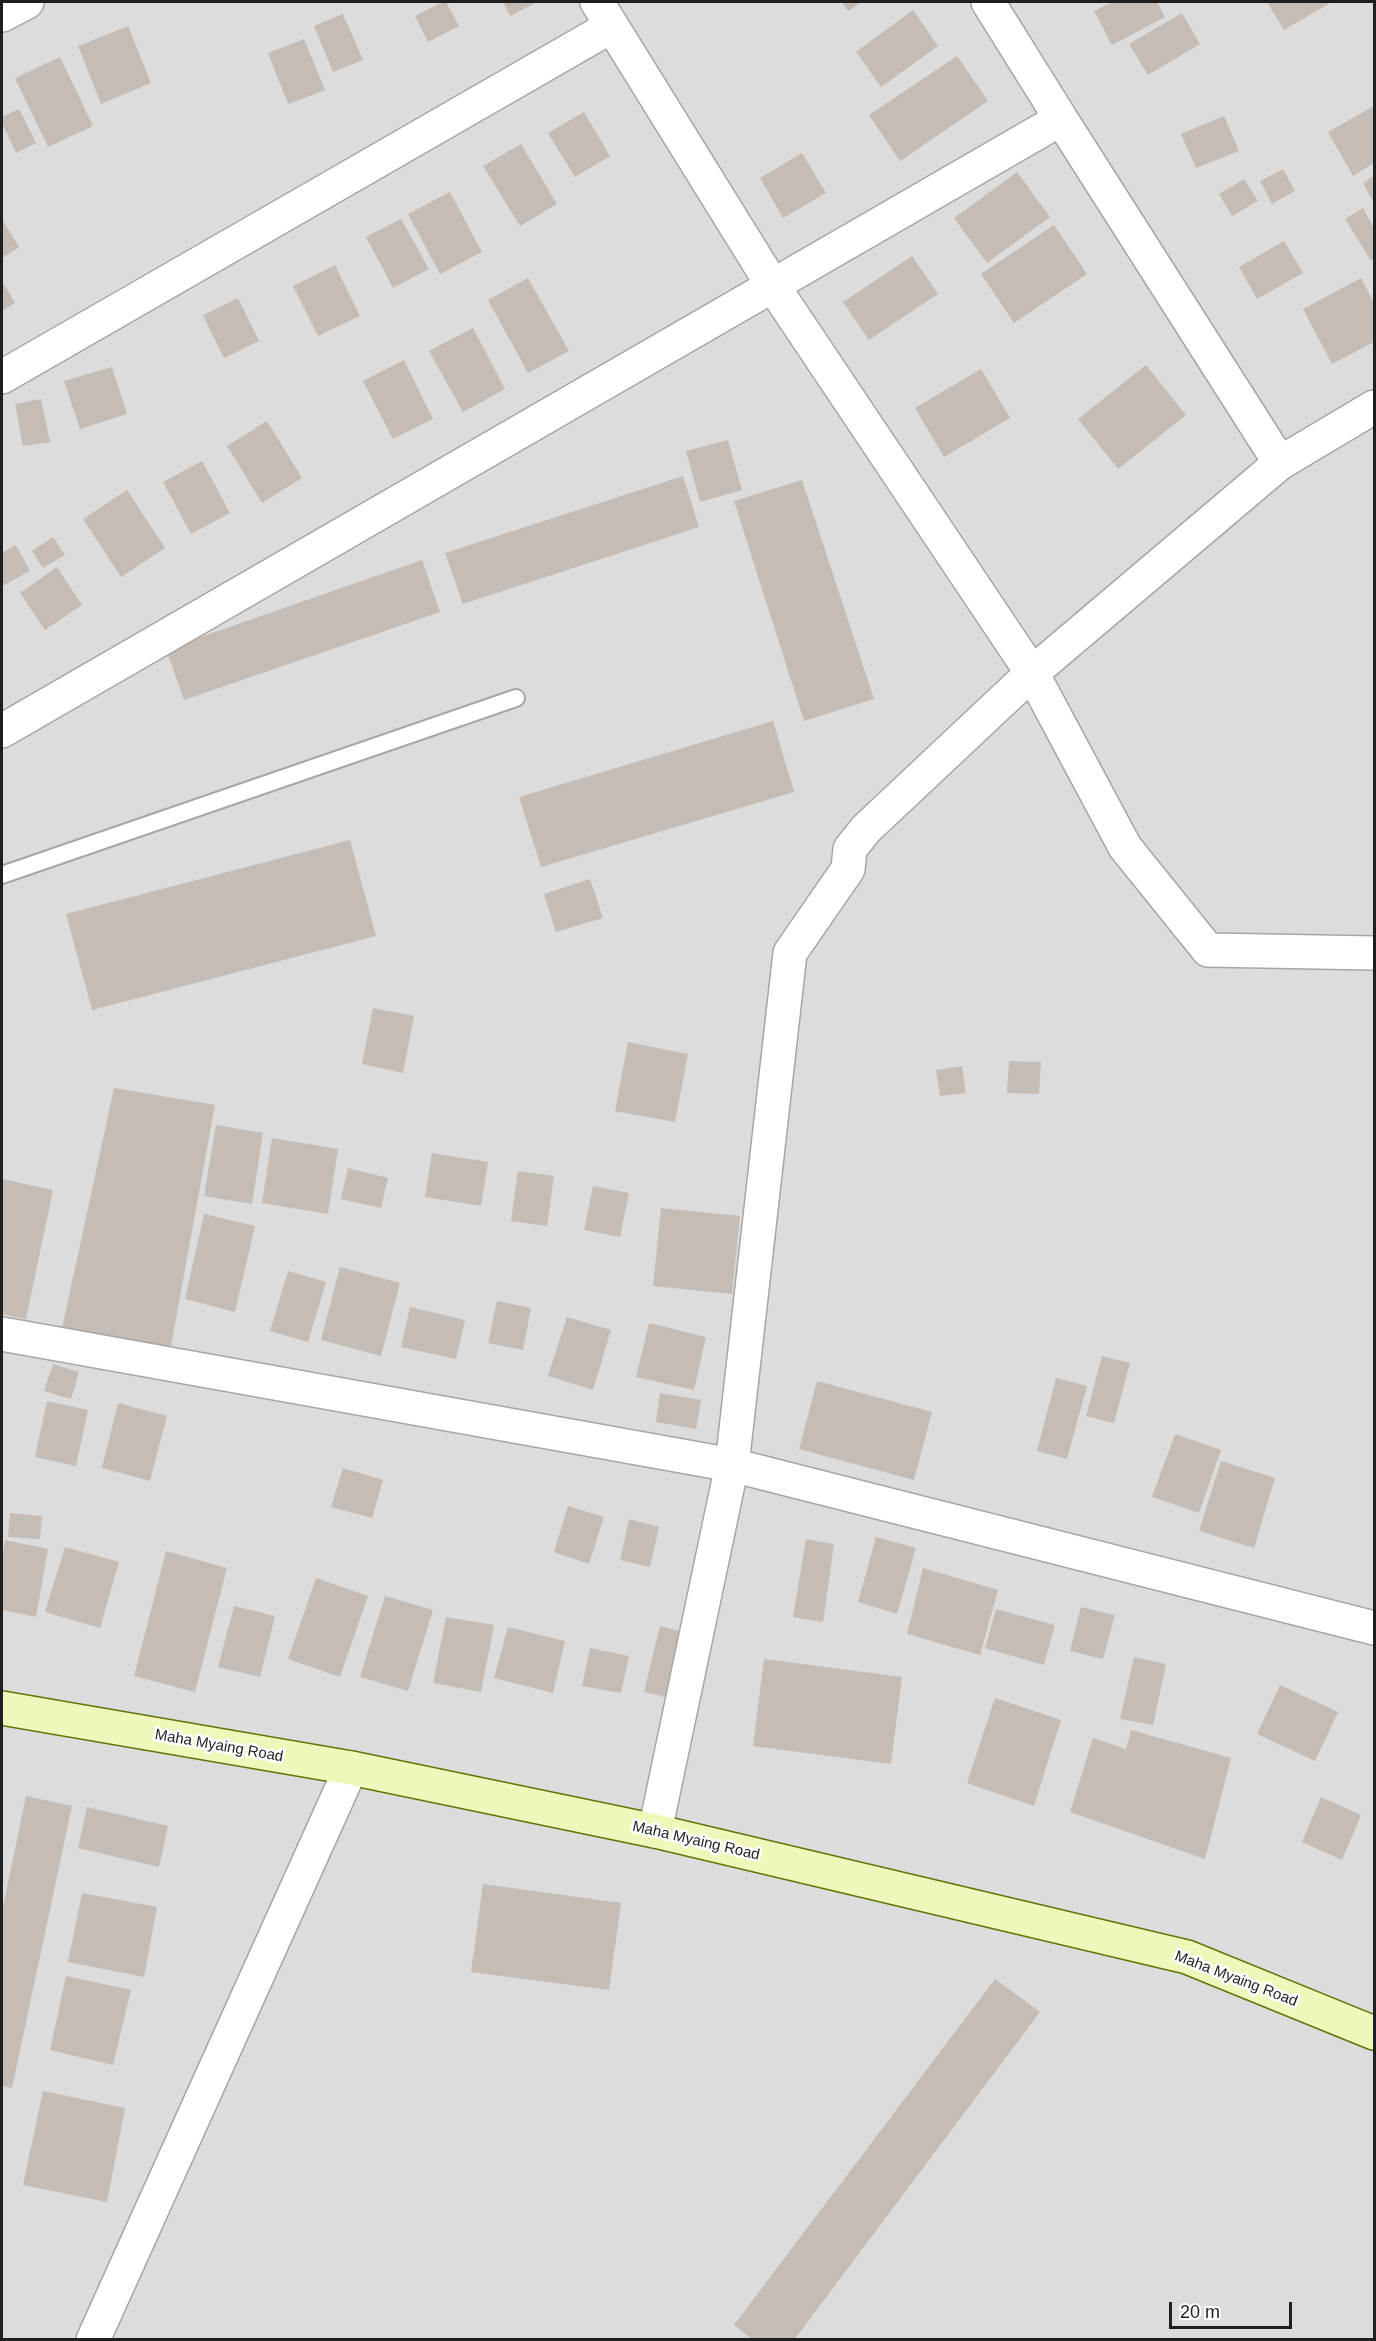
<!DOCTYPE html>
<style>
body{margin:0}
#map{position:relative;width:1376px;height:2341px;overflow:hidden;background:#efede6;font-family:Arial,sans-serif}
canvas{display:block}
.frame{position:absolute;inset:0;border:3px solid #1f1f1f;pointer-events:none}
.scale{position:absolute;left:1169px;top:2302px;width:123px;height:27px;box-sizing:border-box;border:3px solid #1f1f1f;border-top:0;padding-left:8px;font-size:18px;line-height:21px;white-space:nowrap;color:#1f1f1f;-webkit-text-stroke:4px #fff;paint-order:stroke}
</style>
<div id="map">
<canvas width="1376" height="2341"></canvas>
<div class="frame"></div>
<div class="scale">20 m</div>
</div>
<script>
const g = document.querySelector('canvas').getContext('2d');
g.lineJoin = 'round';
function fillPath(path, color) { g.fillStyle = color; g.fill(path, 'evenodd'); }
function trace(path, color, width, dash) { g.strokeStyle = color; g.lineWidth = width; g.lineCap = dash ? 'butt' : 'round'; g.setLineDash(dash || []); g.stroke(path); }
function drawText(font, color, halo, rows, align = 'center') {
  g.font = font + ' Arial,sans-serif'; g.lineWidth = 5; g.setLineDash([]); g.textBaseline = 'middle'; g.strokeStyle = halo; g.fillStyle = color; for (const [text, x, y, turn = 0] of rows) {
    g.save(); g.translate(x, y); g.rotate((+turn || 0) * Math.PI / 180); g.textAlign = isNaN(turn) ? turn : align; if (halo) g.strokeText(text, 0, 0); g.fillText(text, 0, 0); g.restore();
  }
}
const residential = new Path2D(`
 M 2,2 L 1374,2 L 1374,2339 L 2,2339 Z`);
const building = new Path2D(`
 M 443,2 L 446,2 L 459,26 L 428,42 L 415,16 Z
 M 503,2 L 537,2 L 510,16 Z
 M 842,2 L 862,2 L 848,11 Z
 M 1112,2 L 1157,2 L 1165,17 L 1112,45 L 1094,11 Z
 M 1267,2 L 1332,2 L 1284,30 Z
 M 913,10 L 938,46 L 881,87 L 856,52 Z
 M 1182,13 L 1200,44 L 1148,75 L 1129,44 Z
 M 343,14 L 363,60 L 333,72 L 314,26 Z
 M 128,26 L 151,83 L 101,104 L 78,46 Z
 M 304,39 L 325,90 L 288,104 L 268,53 Z
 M 957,56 L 988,101 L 900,161 L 869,115 Z
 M 60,57 L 93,126 L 48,147 L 15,78 Z
 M 1374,106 L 1374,163 L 1353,176 L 1328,132 Z
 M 19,109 L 36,143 L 16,153 L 2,123 L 2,117 Z
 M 584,112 L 610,156 L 575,177 L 548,133 Z
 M 1224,116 L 1239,151 L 1196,168 L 1181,134 Z
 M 521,144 L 557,204 L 520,226 L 483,166 Z
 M 802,153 L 826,193 L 783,218 L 760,178 Z
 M 1283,169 L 1295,191 L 1272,204 L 1260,181 Z
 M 1017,172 L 1050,217 L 987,263 L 954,218 Z
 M 1374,176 L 1374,203 L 1363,183 Z
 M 1244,179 L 1258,201 L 1232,216 L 1219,194 Z
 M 450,192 L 482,252 L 440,274 L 408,214 Z
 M 1363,208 L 1374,228 L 1374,258 L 1371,261 L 1345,219 Z
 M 2,219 L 19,247 L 2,258 Z
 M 401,219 L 429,269 L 393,288 L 366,237 Z
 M 1054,225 L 1087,274 L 1014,323 L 981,274 Z
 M 1284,241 L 1303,273 L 1257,299 L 1239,267 Z
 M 912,256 L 938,294 L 869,340 L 843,302 Z
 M 335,265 L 360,316 L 318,336 L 293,286 Z
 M 528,278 L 569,351 L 528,373 L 488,300 Z
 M 1361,278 L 1374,303 L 1374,342 L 1332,364 L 1303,309 Z
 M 2,281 L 15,303 L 2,311 Z
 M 238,298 L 259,341 L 224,358 L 203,315 Z
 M 473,328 L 505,389 L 463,412 L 429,351 Z
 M 404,360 L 433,419 L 393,439 L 363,381 Z
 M 1146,365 L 1186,415 L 1118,469 L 1078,419 Z
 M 112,367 L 127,414 L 80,429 L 64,381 Z
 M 981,369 L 1010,418 L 944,457 L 915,408 Z
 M 41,399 L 50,442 L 23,446 L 15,404 Z
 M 267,421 L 302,478 L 262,503 L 227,446 Z
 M 728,440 L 742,490 L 700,502 L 686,451 Z
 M 202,461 L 230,513 L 191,534 L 163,482 Z
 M 683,476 L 699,527 L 463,604 L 445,553 Z
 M 802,480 L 874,699 L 804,721 L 734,501 Z
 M 127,490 L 165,548 L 121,577 L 83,519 Z
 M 53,537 L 65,555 L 43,568 L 32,551 Z
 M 16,545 L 30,571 L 4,585 L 2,580 L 2,553 Z
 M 422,560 L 440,612 L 184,700 L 166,649 Z
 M 57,567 L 82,605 L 45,630 L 20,593 Z
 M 773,721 L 794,792 L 541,867 L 519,797 Z
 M 350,840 L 376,936 L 92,1010 L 66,914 Z
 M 590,879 L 603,918 L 556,932 L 544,894 Z
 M 373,1008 L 414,1016 L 403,1073 L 362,1064 Z
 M 628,1042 L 688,1054 L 675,1122 L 615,1111 Z
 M 1009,1061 L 1041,1062 L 1039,1094 L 1007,1093 Z
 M 962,1066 L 966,1093 L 940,1096 L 936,1070 Z
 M 114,1088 L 215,1105 L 171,1346 L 61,1333 Z
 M 216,1125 L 263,1133 L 252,1204 L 204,1196 Z
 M 272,1138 L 338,1149 L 328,1214 L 262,1203 Z
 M 432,1153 L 488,1162 L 481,1206 L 425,1197 Z
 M 348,1168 L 388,1178 L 381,1208 L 341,1199 Z
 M 518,1171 L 554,1176 L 547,1226 L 511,1221 Z
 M 2,1179 L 53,1190 L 26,1319 L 2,1314 Z
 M 593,1186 L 629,1193 L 620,1237 L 584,1230 Z
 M 661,1208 L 740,1216 L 732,1294 L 653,1286 Z
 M 204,1214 L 255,1226 L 235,1312 L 185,1299 Z
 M 340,1267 L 400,1283 L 381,1356 L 321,1340 Z
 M 288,1271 L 326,1282 L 308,1342 L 270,1331 Z
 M 497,1301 L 531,1308 L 523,1350 L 488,1343 Z
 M 410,1307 L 465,1320 L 456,1359 L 401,1347 Z
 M 567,1317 L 611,1330 L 593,1390 L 548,1376 Z
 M 649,1323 L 706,1337 L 694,1390 L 636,1377 Z
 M 1102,1356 L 1130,1363 L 1114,1423 L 1086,1416 Z
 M 53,1364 L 79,1372 L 71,1399 L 44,1391 Z
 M 1056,1378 L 1087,1386 L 1067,1459 L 1037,1451 Z
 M 817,1381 L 932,1412 L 914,1480 L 799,1449 Z
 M 660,1393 L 701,1400 L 696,1429 L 656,1422 Z
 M 47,1401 L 88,1410 L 76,1466 L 35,1457 Z
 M 118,1403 L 167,1416 L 150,1481 L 102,1468 Z
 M 1175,1434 L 1221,1450 L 1199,1513 L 1152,1497 Z
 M 1221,1461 L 1275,1478 L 1254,1548 L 1199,1531 Z
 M 343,1468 L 383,1480 L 372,1518 L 331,1507 Z
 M 568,1506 L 604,1517 L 589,1564 L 554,1552 Z
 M 10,1513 L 42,1516 L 40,1539 L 8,1537 Z
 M 629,1519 L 659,1527 L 650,1567 L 620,1560 Z
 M 876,1537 L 916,1548 L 897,1614 L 858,1602 Z
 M 806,1539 L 834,1544 L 823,1622 L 793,1617 Z
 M 5,1540 L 48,1549 L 36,1617 L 2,1610 L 2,1560 Z
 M 65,1547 L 119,1562 L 100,1628 L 45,1612 Z
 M 166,1551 L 227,1568 L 195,1692 L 134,1676 Z
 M 923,1568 L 998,1590 L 980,1655 L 907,1634 Z
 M 316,1578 L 368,1596 L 340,1677 L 288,1659 Z
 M 385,1596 L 433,1610 L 408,1691 L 360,1677 Z
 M 234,1606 L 275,1616 L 260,1677 L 218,1667 Z
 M 1081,1607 L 1115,1615 L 1103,1659 L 1070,1651 Z
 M 996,1609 L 1055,1625 L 1044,1665 L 985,1648 Z
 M 446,1617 L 494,1625 L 481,1692 L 433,1683 Z
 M 660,1626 L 691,1634 L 675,1699 L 644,1692 Z
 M 508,1627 L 565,1641 L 553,1693 L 494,1678 Z
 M 590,1648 L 629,1656 L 621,1693 L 582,1686 Z
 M 1134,1657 L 1166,1664 L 1153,1725 L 1120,1719 Z
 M 764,1659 L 902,1677 L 891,1764 L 753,1746 Z
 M 1280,1685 L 1338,1712 L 1315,1761 L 1257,1734 Z
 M 995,1698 L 1061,1720 L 1034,1806 L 967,1783 Z
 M 1131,1730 L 1231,1758 L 1205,1859 L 1070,1812 L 1093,1738 L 1126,1749 Z
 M 26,1796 L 72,1806 L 12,2088 L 2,2086 L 2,1912 Z
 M 1321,1797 L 1361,1815 L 1342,1860 L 1302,1842 Z
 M 87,1807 L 168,1826 L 159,1867 L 78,1848 Z
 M 483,1884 L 621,1903 L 609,1990 L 471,1972 Z
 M 82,1893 L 157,1907 L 144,1977 L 68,1962 Z
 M 66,1976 L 131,1990 L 113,2065 L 50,2050 Z
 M 995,1979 L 1040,2012 L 794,2340 L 753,2340 L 734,2325 Z
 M 43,2091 L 125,2108 L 107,2202 L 23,2185 Z`);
const lane = new Path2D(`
 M 2,875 L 516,698`);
const street = new Path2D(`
 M 597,2 L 773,286 L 1032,673 L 1125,847 L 1208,950 L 1374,953
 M 988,2 L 1061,119
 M 2,15 L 27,2
 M 2,377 L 612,26
 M 2,731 L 1061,119 L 1280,463 L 1374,407
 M 2,1334 L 732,1465 L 1374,1628
 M 655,1831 L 732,1465 L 790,953 L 848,869 L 850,849 L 866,829 L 1032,673 L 1280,463
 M 93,2340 L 351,1768`);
const secondary = new Path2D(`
 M 2,1708 L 351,1768 L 655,1831 L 1187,1957 L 1374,2033`);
const streetNames = [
 ["Maha Myaing Road",219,1746,10],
 ["Maha Myaing Road",696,1841,13],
 ["Maha Myaing Road",1236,1979,21]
];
fillPath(residential, '#dddcdc');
fillPath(building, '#c4bcb5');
trace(lane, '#a6a6a6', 20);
trace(street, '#a6a6a6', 36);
trace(secondary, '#627308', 36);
trace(lane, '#fff', 16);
trace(street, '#fff', 33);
trace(secondary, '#f1f7bb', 33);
drawText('15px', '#1f1f1f', '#fff', streetNames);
</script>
